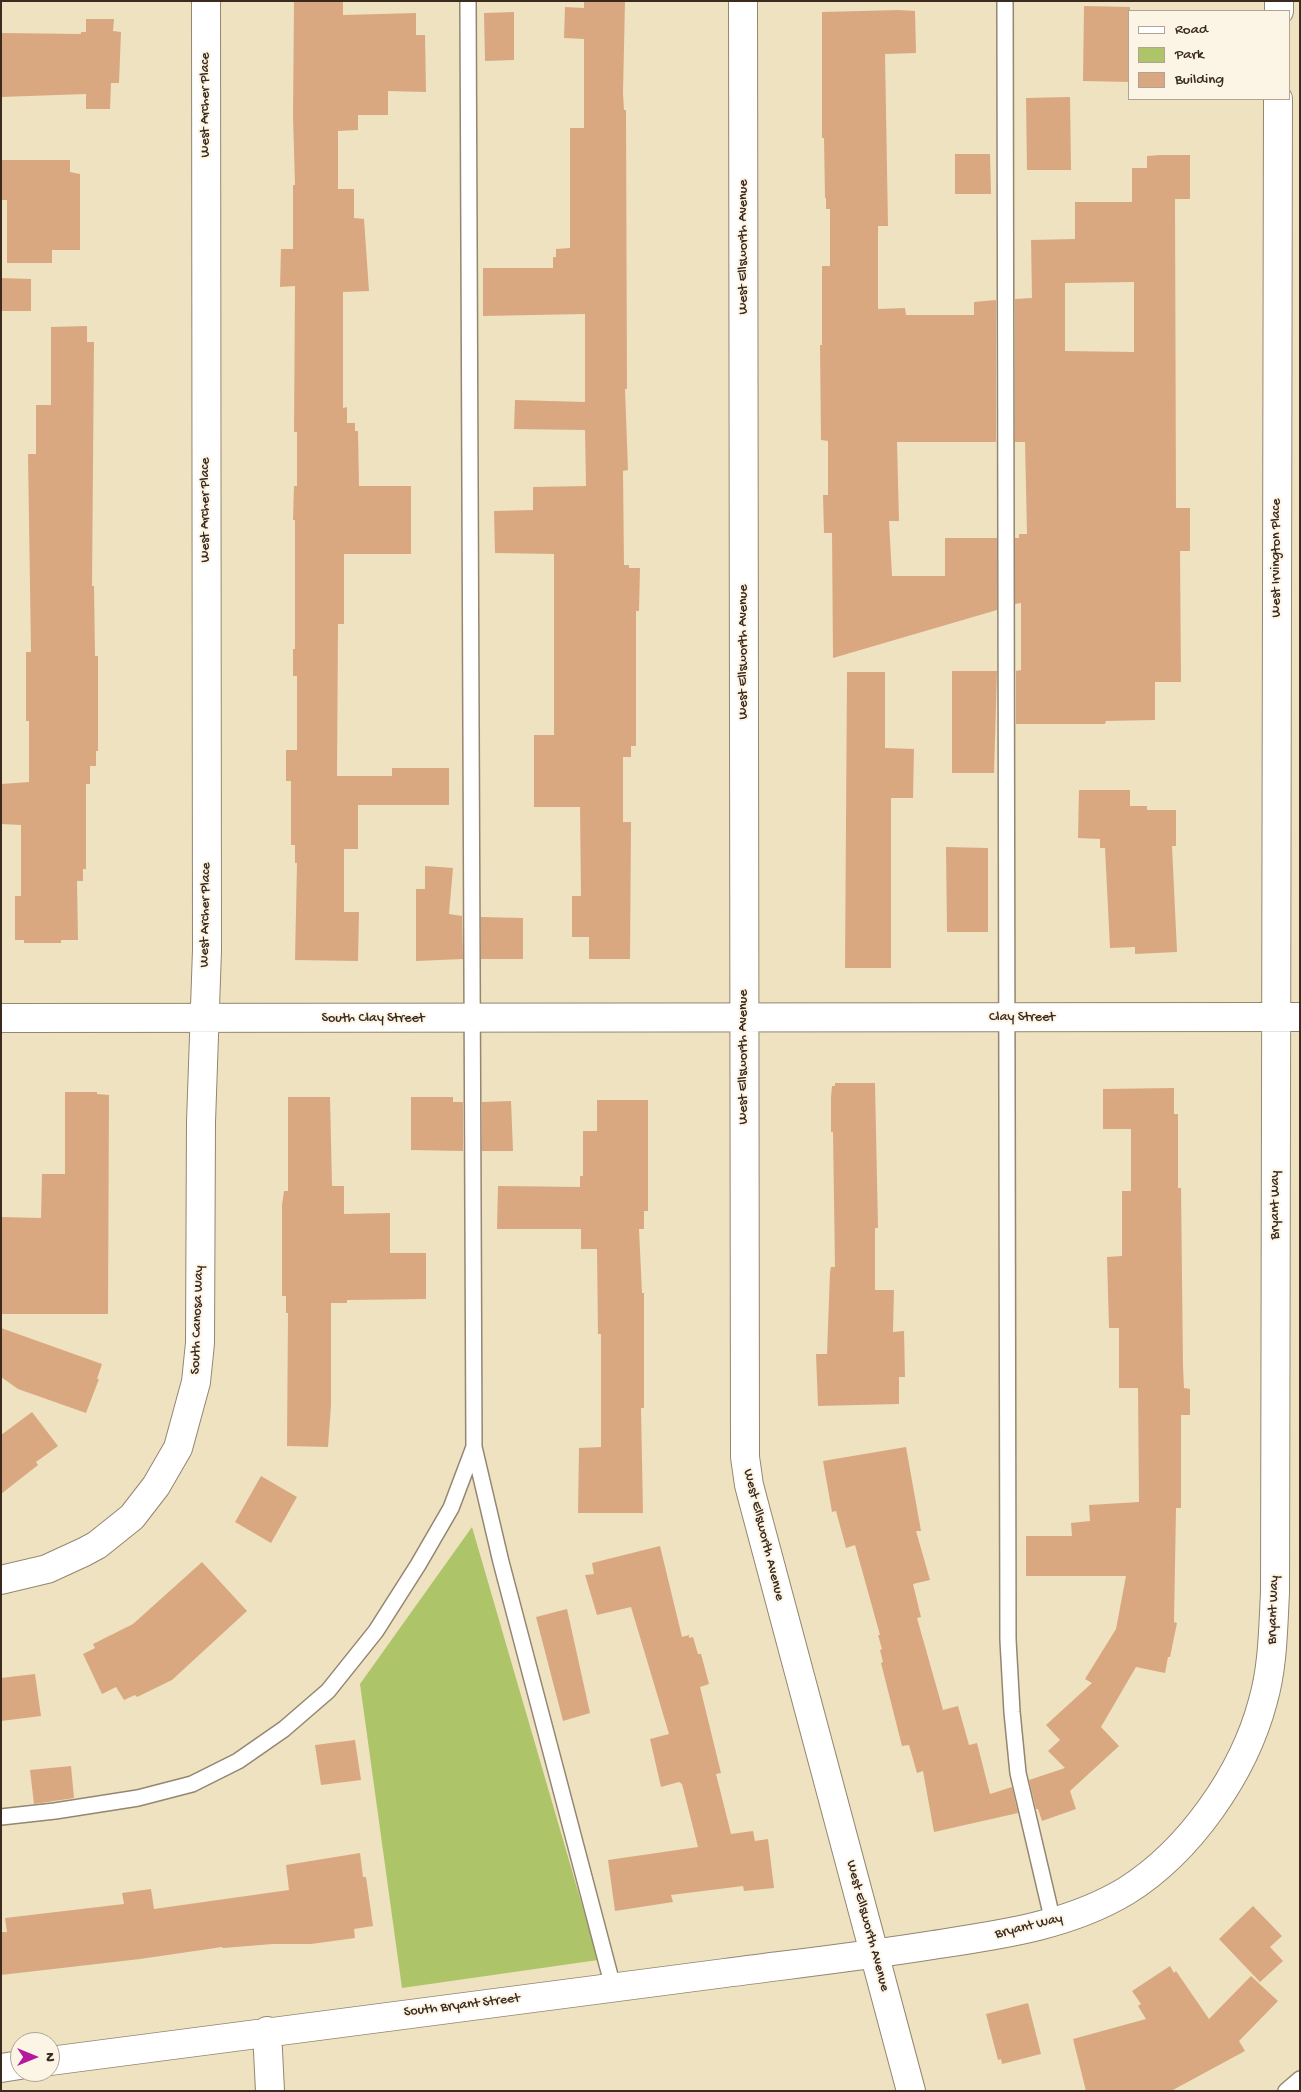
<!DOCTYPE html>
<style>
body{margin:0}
#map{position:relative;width:1301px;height:2092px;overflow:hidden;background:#eee2c1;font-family:"Gochi Hand",sans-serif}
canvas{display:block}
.frame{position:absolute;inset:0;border:2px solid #3b2a1e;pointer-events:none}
.legend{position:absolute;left:1128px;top:10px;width:162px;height:90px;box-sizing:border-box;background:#fcf5e5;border:1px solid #afa495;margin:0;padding:6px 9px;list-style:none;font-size:15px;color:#3b2a1e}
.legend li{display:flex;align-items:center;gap:10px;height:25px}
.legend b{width:25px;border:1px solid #afa495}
.north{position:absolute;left:10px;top:2032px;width:50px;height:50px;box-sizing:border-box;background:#fcf5e5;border:1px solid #afa495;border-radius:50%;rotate:90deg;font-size:14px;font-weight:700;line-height:20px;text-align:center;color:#3b2a1e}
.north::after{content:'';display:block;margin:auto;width:18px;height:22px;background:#b5179e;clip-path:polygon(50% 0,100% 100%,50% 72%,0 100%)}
</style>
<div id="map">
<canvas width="1301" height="2092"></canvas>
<div class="frame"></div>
<ul class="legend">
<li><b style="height:6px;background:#fff"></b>Road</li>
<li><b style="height:14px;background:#adc469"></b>Park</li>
<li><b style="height:14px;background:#daa880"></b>Building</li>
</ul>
<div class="north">N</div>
</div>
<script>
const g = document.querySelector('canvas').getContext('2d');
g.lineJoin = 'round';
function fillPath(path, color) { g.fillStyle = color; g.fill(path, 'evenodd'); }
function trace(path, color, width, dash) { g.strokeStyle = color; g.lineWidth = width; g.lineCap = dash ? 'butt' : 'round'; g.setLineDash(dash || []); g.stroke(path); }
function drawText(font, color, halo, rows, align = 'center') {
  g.font = font + ' "Gochi Hand",sans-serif'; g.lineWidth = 4; g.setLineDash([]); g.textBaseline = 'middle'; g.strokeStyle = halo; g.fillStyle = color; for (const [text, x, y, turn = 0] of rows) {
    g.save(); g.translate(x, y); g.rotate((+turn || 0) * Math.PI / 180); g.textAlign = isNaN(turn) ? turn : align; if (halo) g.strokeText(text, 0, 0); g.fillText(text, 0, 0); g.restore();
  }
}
const green = new Path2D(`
 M 472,1527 L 598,1960 L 402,1988 L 360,1684 Z`);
const building = new Path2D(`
 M 294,1 L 343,1 L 343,15 L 416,13 L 416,35 L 425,35 L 426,92 L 388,91 L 388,115 L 358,115 L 358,130 L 338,131 L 338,189 L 354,189 L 354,218 L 364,219 L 369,291 L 343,292 L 343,408 L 347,407 L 347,423 L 355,423 L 355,431 L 358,431 L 359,486 L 411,486 L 411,554 L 344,554 L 344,624 L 338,624 L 337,776 L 392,776 L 392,768 L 449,768 L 449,805 L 358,805 L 358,849 L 344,849 L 344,912 L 359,912 L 358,961 L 295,960 L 297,863 L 295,863 L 295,845 L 291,845 L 291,781 L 286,781 L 286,750 L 297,750 L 297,676 L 293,676 L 293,649 L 295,649 L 295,520 L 293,520 L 294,486 L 297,486 L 297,432 L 294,432 L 295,286 L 280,287 L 281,249 L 293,249 L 293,185 L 295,185 L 293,117 Z
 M 584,1 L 625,2 L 623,93 L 624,110 L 626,110 L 627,389 L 625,389 L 628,470 L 623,471 L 624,565 L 629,565 L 629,568 L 640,568 L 639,611 L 636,611 L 636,746 L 631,746 L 631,757 L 623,757 L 623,822 L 631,822 L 630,959 L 589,959 L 589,937 L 572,937 L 572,896 L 581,896 L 580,807 L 534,807 L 534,735 L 554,735 L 554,554 L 495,553 L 494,511 L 533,510 L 533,487 L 586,486 L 585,430 L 514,429 L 515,400 L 585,402 L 585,314 L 483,316 L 483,268 L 553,268 L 553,257 L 556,257 L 556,249 L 570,248 L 570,128 L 584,128 L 584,39 L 564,38 L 565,7 L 584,8 Z
 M 1084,6 L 1130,7 L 1130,82 L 1083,81 Z
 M 899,10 L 915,11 L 916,53 L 885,54 L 888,226 L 878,226 L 878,309 L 905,308 L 906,315 L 974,315 L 974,302 L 996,300 L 996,442 L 897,442 L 899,521 L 889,521 L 892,576 L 945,576 L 945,538 L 997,538 L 997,610 L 833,658 L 832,533 L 824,533 L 823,495 L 828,495 L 828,441 L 821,440 L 820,345 L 822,345 L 822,266 L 830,266 L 830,209 L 826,209 L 826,198 L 825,198 L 824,138 L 822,138 L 822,12 Z
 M 514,12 L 514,60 L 485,61 L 484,13 Z
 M 86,19 L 114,19 L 113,31 L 121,32 L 119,83 L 111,83 L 110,109 L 86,109 L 86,94 L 1,97 L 1,33 L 81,34 L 81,32 L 86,32 Z
 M 1070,97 L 1071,170 L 1027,170 L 1026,98 Z
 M 955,154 L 990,154 L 991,194 L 955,194 Z
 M 1161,155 L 1190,155 L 1190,199 L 1175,199 L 1176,508 L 1190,508 L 1190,551 L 1180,551 L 1181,682 L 1155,682 L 1155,720 L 1106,721 L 1105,724 L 1016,724 L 1016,671 L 1021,670 L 1021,603 L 1015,604 L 1015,538 L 1019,538 L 1019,534 L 1027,534 L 1025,442 L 1015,442 L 1015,299 L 1032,298 L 1031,240 L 1075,239 L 1075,202 L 1132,202 L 1132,168 L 1147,168 L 1147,156 ZM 1134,282 L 1134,352 L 1065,351 L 1065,283 Z
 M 1,160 L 70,160 L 70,172 L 80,174 L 80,250 L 52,250 L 52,263 L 7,263 L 7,200 L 1,200 Z
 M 1,278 L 31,279 L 31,311 L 1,311 Z
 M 87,326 L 87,342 L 94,342 L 92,586 L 94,586 L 95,656 L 98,656 L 98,751 L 96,751 L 96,766 L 90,766 L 90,784 L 86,784 L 86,869 L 83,869 L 83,881 L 77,881 L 78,940 L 61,940 L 61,943 L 24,943 L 24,940 L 15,940 L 15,896 L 21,896 L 21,825 L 1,824 L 1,784 L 29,782 L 29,721 L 26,721 L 26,652 L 31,652 L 28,454 L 36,454 L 36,405 L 51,405 L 51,327 Z
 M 952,671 L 997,671 L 994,773 L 952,773 Z
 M 847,672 L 885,672 L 885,748 L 914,749 L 913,798 L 891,798 L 891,968 L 845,968 Z
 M 1079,790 L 1130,790 L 1130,806 L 1147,806 L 1147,810 L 1176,810 L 1176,846 L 1172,846 L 1177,952 L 1135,954 L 1135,947 L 1110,948 L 1105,848 L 1100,848 L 1100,839 L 1078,838 Z
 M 946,847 L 988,848 L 988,932 L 947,932 Z
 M 425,866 L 453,868 L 449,914 L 462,916 L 463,959 L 416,961 L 416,889 L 425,889 Z
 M 481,917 L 523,918 L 523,959 L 481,959 Z
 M 835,1083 L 875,1083 L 878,1228 L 875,1228 L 875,1290 L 894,1290 L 893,1332 L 904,1331 L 905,1377 L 899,1377 L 899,1404 L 818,1406 L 816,1354 L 827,1354 L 830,1272 L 831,1267 L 835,1267 L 833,1132 L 831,1132 L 831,1097 L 832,1086 L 835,1086 Z
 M 1174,1088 L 1174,1114 L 1178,1114 L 1178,1188 L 1181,1188 L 1183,1366 L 1184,1388 L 1190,1389 L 1190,1415 L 1181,1415 L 1181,1508 L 1176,1508 L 1174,1622 L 1177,1623 L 1170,1657 L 1168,1657 L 1165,1673 L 1136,1667 L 1101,1727 L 1119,1746 L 1070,1791 L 1076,1809 L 1042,1821 L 1038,1809 L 1036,1809 L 1029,1780 L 1065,1768 L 1048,1751 L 1060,1740 L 1046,1725 L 1092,1683 L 1085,1679 L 1116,1629 L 1126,1576 L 1026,1576 L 1026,1536 L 1072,1536 L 1071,1523 L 1090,1521 L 1089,1505 L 1139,1502 L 1138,1388 L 1119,1388 L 1119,1328 L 1109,1328 L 1107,1257 L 1122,1256 L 1122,1191 L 1131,1191 L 1131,1129 L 1103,1129 L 1103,1089 Z
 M 65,1092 L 97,1092 L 97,1094 L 109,1095 L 108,1314 L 1,1314 L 1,1217 L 41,1218 L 42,1174 L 65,1174 Z
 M 288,1097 L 330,1097 L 332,1186 L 344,1186 L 344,1214 L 390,1213 L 390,1253 L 426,1253 L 426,1299 L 347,1300 L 347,1303 L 331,1303 L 331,1405 L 328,1447 L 287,1446 L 288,1313 L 286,1313 L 286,1296 L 282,1296 L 282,1205 L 284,1191 L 288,1191 Z
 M 411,1097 L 453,1097 L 453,1102 L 463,1102 L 463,1151 L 411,1150 Z
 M 597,1100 L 648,1100 L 648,1211 L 644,1211 L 644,1229 L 639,1229 L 642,1293 L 644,1293 L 644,1408 L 641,1408 L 643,1513 L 578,1513 L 579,1448 L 601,1447 L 601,1334 L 598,1334 L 597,1249 L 581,1249 L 581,1229 L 497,1229 L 498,1186 L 580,1187 L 580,1176 L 583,1176 L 583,1131 L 597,1131 Z
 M 511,1101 L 513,1151 L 482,1151 L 482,1102 Z
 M 1,1328 L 102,1364 L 97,1379 L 99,1379 L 86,1413 L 18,1389 L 1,1377 Z
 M 32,1412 L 58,1446 L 36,1462 L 38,1465 L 1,1494 L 1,1435 Z
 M 906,1447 L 921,1531 L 916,1531 L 930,1580 L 913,1584 L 921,1617 L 917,1618 L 943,1710 L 958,1706 L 969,1745 L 977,1743 L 990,1794 L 1012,1787 L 1018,1813 L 934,1832 L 923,1771 L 917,1773 L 909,1745 L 902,1746 L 881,1663 L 883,1662 L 880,1650 L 882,1649 L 878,1635 L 880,1635 L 855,1545 L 846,1548 L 836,1511 L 832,1512 L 823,1461 Z
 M 261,1476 L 297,1497 L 271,1543 L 235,1522 Z
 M 660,1546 L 682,1637 L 689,1635 L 689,1638 L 693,1637 L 698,1654 L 701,1654 L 709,1684 L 700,1687 L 721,1773 L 716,1774 L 731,1834 L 753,1831 L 755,1841 L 768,1839 L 774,1888 L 744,1891 L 743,1886 L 671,1895 L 673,1902 L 615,1911 L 608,1860 L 698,1847 L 682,1784 L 679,1782 L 661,1787 L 650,1739 L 669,1734 L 631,1607 L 597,1615 L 585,1575 L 594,1574 L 592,1563 Z
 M 202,1562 L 247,1611 L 172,1680 L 137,1697 L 135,1695 L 124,1700 L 116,1687 L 102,1694 L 83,1654 L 95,1648 L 93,1644 L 133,1624 Z
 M 567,1609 L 590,1713 L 563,1721 L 536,1617 Z
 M 35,1674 L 41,1716 L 1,1721 L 1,1678 Z
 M 355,1740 L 361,1780 L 321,1785 L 315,1745 Z
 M 71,1766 L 74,1798 L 34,1804 L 30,1770 Z
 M 360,1853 L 363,1877 L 366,1877 L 373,1926 L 354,1929 L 355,1938 L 311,1944 L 273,1944 L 223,1948 L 222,1947 L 140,1959 L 1,1975 L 1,1932 L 7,1932 L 5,1918 L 124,1904 L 122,1893 L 151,1889 L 154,1909 L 289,1890 L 286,1865 Z
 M 1253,1906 L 1282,1936 L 1270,1947 L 1283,1961 L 1260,1982 L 1219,1939 Z
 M 1170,1966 L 1174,1973 L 1176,1971 L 1209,2019 L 1251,1976 L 1278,2001 L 1239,2041 L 1245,2051 L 1171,2091 L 1086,2091 L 1073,2039 L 1146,2019 L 1138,2006 L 1141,2004 L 1132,1991 Z
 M 1028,2003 L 1041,2054 L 1002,2064 L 1001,2059 L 998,2060 L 986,2014 Z`);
const lane = new Path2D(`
 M 468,1 L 474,1447 L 501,1562 L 613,1987
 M 1005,1 L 1008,1640 L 1012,1712 L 1018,1773 L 1053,1922
 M 1,1817 L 55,1811 L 138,1798 L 192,1784 L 238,1761 L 284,1729 L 328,1691 L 376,1631 L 418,1565 L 451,1508 L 474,1447
 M 1286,2091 L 1300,2079`);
const street = new Path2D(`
 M 743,1 L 745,1457 L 749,1485 L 758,1519 L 911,2091
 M 1279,11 L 1279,1
 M 1,1018 L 1300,1017
 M 1,1580 L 47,1569 L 84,1552 L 97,1545 L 132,1517 L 156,1486 L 178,1448 L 196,1382 L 200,1343 L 201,1122 L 207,950 L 206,1
 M 267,2031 L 270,2091
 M 50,2061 C 275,2030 500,2001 725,1973 C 794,1964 864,1956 933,1945 C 999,1935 1068,1926 1126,1891 C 1190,1851 1244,1773 1263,1701 C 1273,1666 1273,1629 1275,1593 L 1278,99
 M 1,2068 L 20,2065`);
const streetNames = [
 ["West Archer Place",206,105,-90],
 ["West Ellsworth Avenue",744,247,-90],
 ["West Archer Place",206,510,-90],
 ["West Irvington Place",1277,558,-90],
 ["West Ellsworth Avenue",744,652,-90],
 ["West Archer Place",206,915,-89],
 ["Clay Street",1022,1018],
 ["South Clay Street",373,1019],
 ["West Ellsworth Avenue",744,1057,-90],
 ["Bryant Way",1276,1205,-90],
 ["South Canosa Way",198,1320,-88],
 ["West Ellsworth Avenue",763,1535,76],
 ["Bryant Way",1274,1610,-88],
 ["West Ellsworth Avenue",867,1926,75],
 ["Bryant Way",1029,1927,-14],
 ["South Bryant Street",462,2006,-7]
];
fillPath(green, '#adc469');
fillPath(building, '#daa880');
trace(lane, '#948670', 18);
trace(street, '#948670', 30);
trace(lane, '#fff', 15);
trace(street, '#fff', 28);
drawText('14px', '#3b2a1e', '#fcf5e5', streetNames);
</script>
